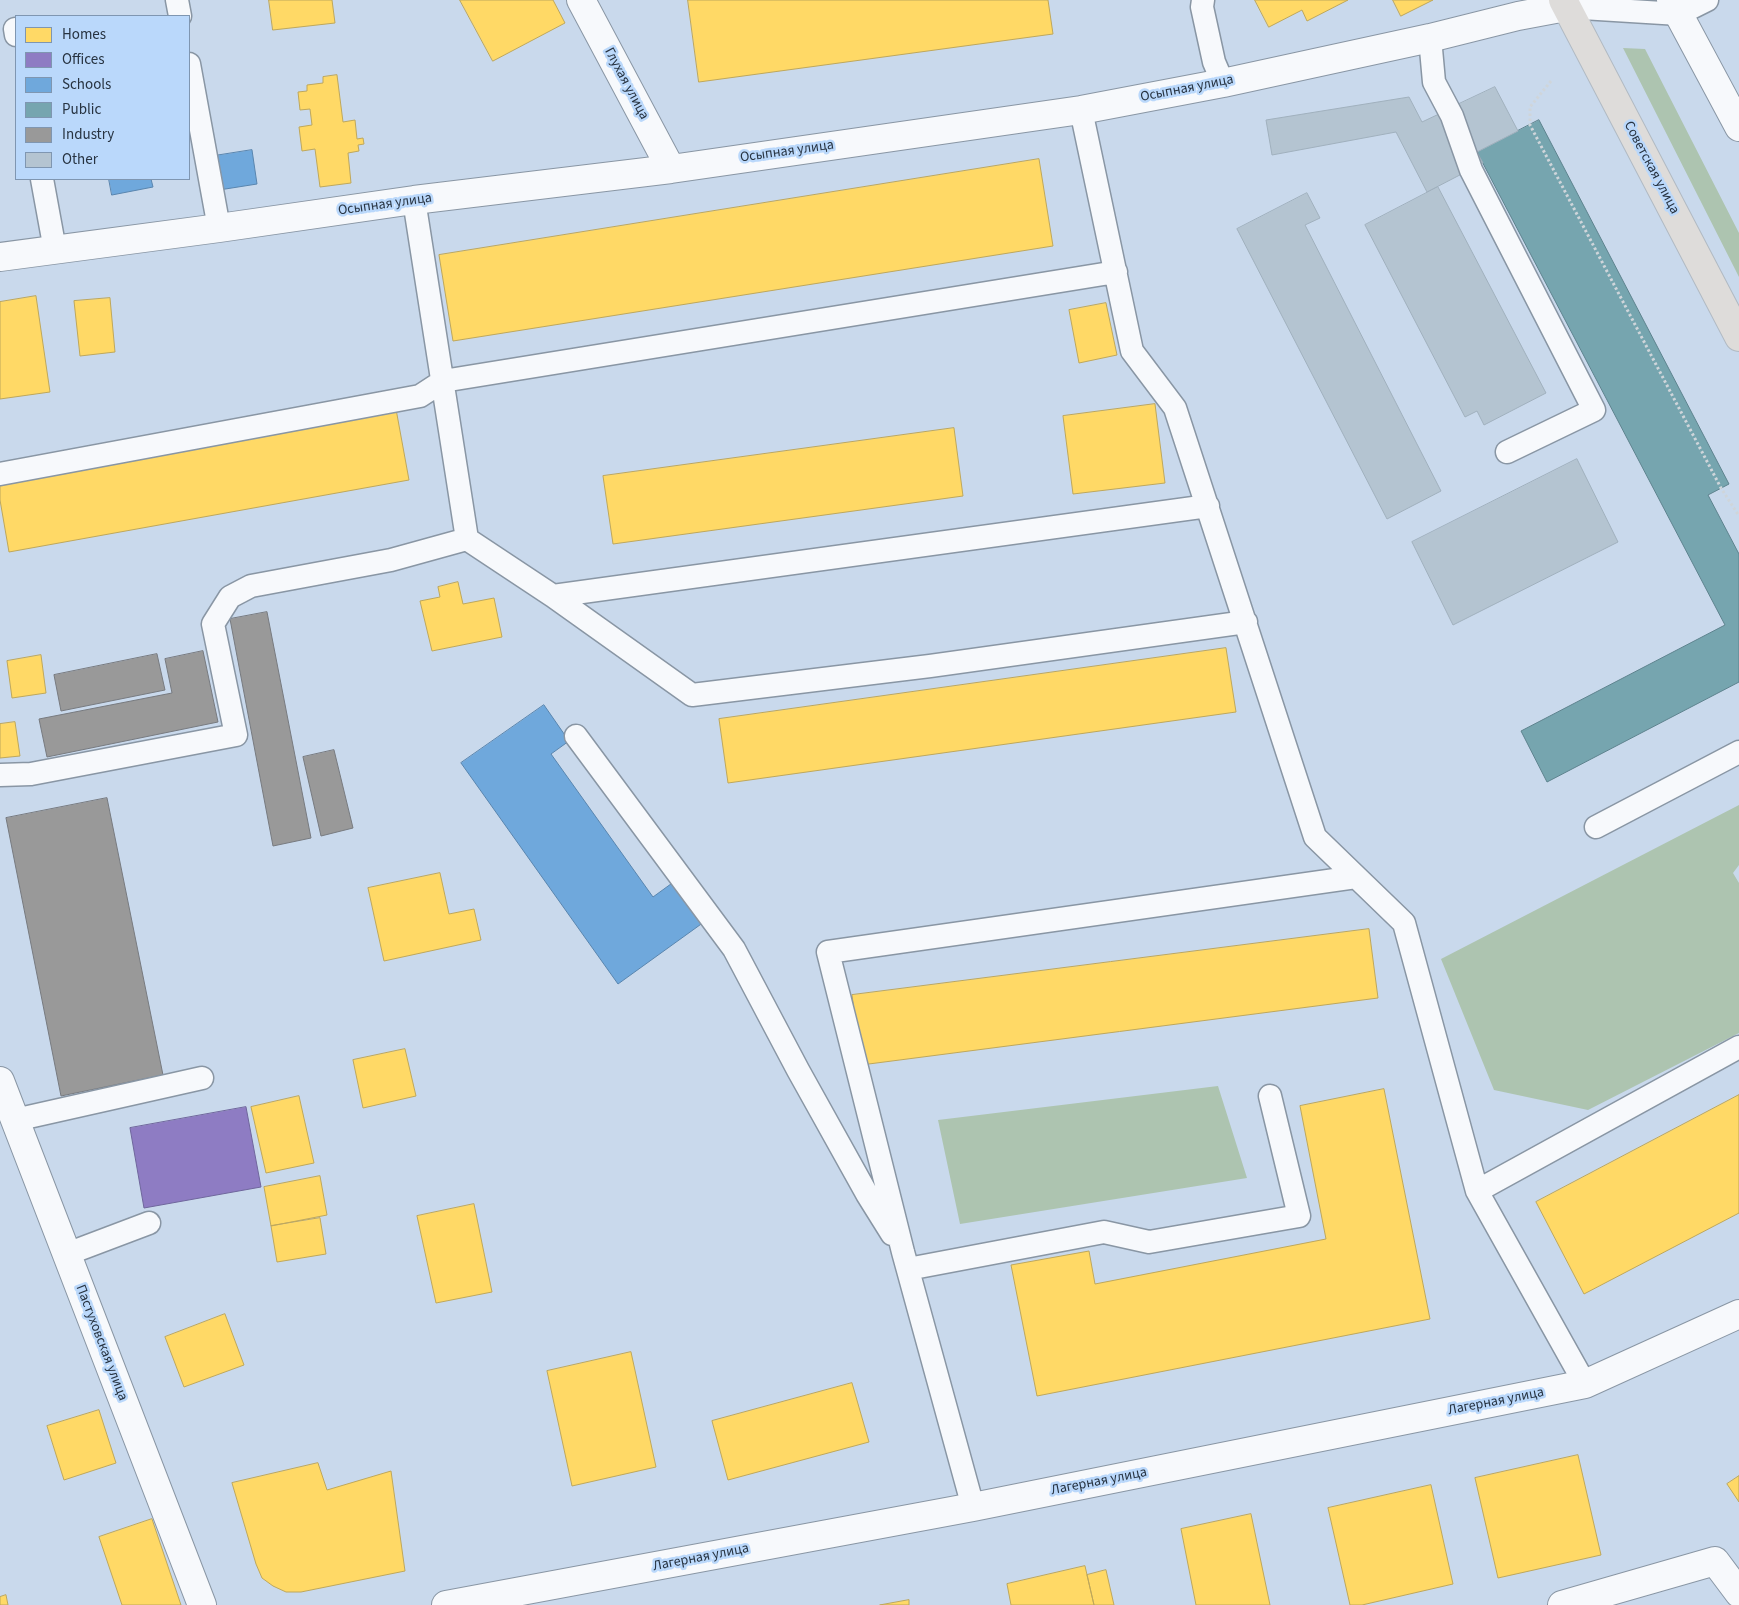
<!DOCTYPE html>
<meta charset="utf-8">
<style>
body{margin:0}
#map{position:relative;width:1739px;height:1605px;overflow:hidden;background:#c9d9ec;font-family:"Source Sans 3",sans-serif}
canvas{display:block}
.legend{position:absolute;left:15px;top:15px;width:175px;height:165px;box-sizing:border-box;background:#bad8fb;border:1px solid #7f96b1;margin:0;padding:6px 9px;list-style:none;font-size:15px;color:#273341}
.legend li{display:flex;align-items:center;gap:10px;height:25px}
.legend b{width:25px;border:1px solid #7f96b1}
</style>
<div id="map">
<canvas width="1739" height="1605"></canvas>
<ul class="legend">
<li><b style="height:14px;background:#ffd966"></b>Homes</li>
<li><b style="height:14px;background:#8e7cc3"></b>Offices</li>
<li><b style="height:14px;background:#6fa8dc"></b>Schools</li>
<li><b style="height:14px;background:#76a5af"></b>Public</li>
<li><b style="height:14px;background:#999"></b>Industry</li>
<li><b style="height:14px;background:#b4c4d1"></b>Other</li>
</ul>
</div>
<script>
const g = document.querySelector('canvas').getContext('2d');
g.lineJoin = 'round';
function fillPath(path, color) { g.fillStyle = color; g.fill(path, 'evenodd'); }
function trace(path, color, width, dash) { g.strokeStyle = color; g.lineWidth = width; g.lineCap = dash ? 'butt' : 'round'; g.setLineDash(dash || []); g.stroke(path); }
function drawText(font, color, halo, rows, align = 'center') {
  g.font = font + ' "Source Sans 3",sans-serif'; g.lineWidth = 5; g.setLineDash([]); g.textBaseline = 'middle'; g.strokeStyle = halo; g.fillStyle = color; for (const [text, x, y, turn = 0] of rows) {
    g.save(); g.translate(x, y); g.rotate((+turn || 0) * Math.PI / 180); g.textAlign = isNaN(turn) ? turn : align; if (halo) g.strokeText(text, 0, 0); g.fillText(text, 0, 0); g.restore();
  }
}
const green = new Path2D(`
 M 1623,48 L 1645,49 L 1739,233 L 1739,277 Z
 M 1739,805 L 1739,865 L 1733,873 L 1739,883 L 1739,1033 L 1588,1110 L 1494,1090 L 1441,959 Z
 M 1218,1086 L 1247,1178 L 960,1224 L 938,1120 Z`);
const homes = new Path2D(`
 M 269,0 L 332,0 L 335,23 L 273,30 Z
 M 460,0 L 553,0 L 565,23 L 493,61 Z
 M 688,0 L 1048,0 L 1053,34 L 699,82 Z
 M 1255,0 L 1348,0 L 1307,21 L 1302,10 L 1269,27 Z
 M 1393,0 L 1433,0 L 1401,16 Z
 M 337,75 L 343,122 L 355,120 L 357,139 L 363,138 L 364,144 L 358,145 L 359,151 L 348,153 L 351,183 L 320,187 L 315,149 L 302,151 L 299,127 L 312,125 L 310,109 L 300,110 L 298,92 L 307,91 L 307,85 L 323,83 L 323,77 Z
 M 1039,159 L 1053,246 L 453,341 L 439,255 Z
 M 36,296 L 50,392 L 0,399 L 0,302 Z
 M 110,298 L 115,352 L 80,356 L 74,301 Z
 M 1106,303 L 1117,355 L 1079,363 L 1069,310 Z
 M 1155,404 L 1165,483 L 1073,494 L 1063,416 Z
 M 396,409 L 409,480 L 9,552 L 0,500 L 0,480 Z
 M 954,428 L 963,496 L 613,544 L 603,476 Z
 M 458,582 L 463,604 L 494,598 L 502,637 L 432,651 L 420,601 L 440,597 L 438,587 Z
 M 1226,648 L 1236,712 L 728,783 L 719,719 Z
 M 41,655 L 46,693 L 12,698 L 7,661 Z
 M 15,722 L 20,756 L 0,758 L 0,724 Z
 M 440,873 L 449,914 L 474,909 L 481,940 L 384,961 L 368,888 Z
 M 1369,929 L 1378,998 L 861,1065 L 852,995 Z
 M 405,1049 L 416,1096 L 363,1108 L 353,1060 Z
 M 1384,1089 L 1430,1319 L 1037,1396 L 1011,1265 L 1089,1251 L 1095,1284 L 1326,1239 L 1300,1106 Z
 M 1739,1095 L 1739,1213 L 1584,1294 L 1536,1202 Z
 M 299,1096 L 314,1163 L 266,1173 L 251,1107 Z
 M 320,1176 L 327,1215 L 271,1226 L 264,1187 Z
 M 474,1204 L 492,1292 L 436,1303 L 417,1216 Z
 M 320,1218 L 326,1254 L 277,1262 L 271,1226 Z
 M 225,1314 L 244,1365 L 184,1387 L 165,1337 Z
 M 631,1352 L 656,1467 L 572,1486 L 547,1371 Z
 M 852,1383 L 869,1442 L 728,1480 L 712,1421 Z
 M 99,1410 L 116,1463 L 64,1480 L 47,1426 Z
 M 1578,1455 L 1601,1555 L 1498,1578 L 1475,1478 Z
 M 318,1463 L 327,1490 L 391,1471 L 405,1571 L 301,1592 L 286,1592 L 273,1586 L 262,1578 L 256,1564 L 232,1483 Z
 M 1739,1476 L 1739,1502 L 1727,1484 Z
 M 1431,1485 L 1453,1584 L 1362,1605 L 1350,1605 L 1328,1508 Z
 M 1251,1514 L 1270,1605 L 1196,1605 L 1181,1529 Z
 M 152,1519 L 181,1605 L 122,1605 L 99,1537 Z
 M 1085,1566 L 1094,1605 L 1011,1605 L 1007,1584 Z
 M 1106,1570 L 1114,1605 L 1094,1605 L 1087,1575 Z
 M 6,1595 L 8,1605 L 0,1605 L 0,1597 Z
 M 909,1600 L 909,1605 L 880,1605 Z`);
const offices = new Path2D(`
 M 246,1107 L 261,1187 L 144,1208 L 130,1128 Z`);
const schools = new Path2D(`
 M 252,150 L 257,184 L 219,190 L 214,156 Z
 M 109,179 L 151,179 L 153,187 L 112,195 Z
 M 544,705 L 569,741 L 551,754 L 653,897 L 675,881 L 704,922 L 618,984 L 461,763 Z`);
const public = new Path2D(`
 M 1539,120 L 1729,484 L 1708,495 L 1739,554 L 1739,682 L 1547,782 L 1521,731 L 1725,625 L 1477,152 Z`);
const industry = new Path2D(`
 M 267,612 L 311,838 L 273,846 L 230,619 Z
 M 203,651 L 218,722 L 47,757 L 39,719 L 172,693 L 165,659 Z
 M 157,654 L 165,690 L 61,711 L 54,675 Z
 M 334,750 L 353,828 L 321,836 L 303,757 Z
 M 107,798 L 163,1075 L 61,1096 L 6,818 Z`);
const building = new Path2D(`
 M 1495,87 L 1518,131 L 1477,152 L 1483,163 L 1427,192 L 1396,132 L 1272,155 L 1266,120 L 1409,97 L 1422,122 L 1439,114 L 1462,111 L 1459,104 Z
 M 1438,187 L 1546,393 L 1484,425 L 1477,411 L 1465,417 L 1365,225 Z
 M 1307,193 L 1320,218 L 1305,225 L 1441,491 L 1387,519 L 1237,229 Z
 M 1577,459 L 1618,542 L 1453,625 L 1412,542 Z`);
const path = new Path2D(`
 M 1551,81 L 1530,107 L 1530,125 L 1721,488 L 1739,516`);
const lane = new Path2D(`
 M 177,0 L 180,16
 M 1203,0 L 1202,7 L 1214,62 L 1223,83
 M 1566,7 L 1679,14 L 1707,0
 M 15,29 L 16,35
 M 1430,38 L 1434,82 L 1452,116 L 1471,170 L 1594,410 L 1507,452
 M 189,64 L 219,228
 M 1081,110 L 1132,351 L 1175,408 L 1315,837 L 1404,923 L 1477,1191 L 1585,1384
 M 42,179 L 55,250
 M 414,200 L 467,539 L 553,596 L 692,695 L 930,666 L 1246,622
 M 0,474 L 420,396 L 443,381 L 1116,272
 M 553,596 L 1208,506
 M 576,736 L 734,949 L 798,1070 L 867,1194 L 892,1234
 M 0,775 L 31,774 L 236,735 L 213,624 L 230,597 L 251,586 L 391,560 L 467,539
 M 1596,827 L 1739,752
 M 15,1120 L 202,1078
 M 1477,1191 L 1739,1047
 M 67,1254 L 149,1223
 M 908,1269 L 1104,1232 L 1149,1242 L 1299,1216 L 1270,1096
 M 973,1507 L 903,1252 L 828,952 L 1356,877`);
const street = new Path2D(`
 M 581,0 L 671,169
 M 1671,0 L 1739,127
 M 0,257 L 219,228 L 414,200 L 671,169 L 1081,110 L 1223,83 L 1430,38 L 1518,16 L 1566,7
 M 0,1081 L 202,1605
 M 446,1605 L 973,1507 L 1585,1384 L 1739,1314
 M 1562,1605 L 1715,1561 L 1739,1593`);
const primary = new Path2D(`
 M 1563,0 L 1739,337`);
const streetNames = [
 ["Глухая улица",626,84,62],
 ["Осыпная улица",1187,89,-11],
 ["Осыпная улица",787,152,-8],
 ["Советская улица",1651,168,62],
 ["Осыпная улица",385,205,-8],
 ["Пастуховская улица",101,1343,69],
 ["Лагерная улица",1496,1402,-11],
 ["Лагерная улица",1099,1482,-11],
 ["Лагерная улица",701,1558,-11]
];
fillPath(green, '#adc4b0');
fillPath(homes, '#ffd966');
trace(homes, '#bea75b', 1);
fillPath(offices, '#8e7cc3');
trace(offices, '#6f669c', 1);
fillPath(schools, '#6fa8dc');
trace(schools, '#5985ae', 1);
fillPath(public, '#76a5af');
trace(public, '#5e838e', 1);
fillPath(industry, '#999');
trace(industry, '#777a7f', 1);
fillPath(building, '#b4c4d1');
trace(building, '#a0b0bd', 1);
trace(lane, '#8996a4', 25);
trace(street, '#8996a4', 30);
trace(primary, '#b1bac3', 30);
trace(path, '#cfd5da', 3, [2.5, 2.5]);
trace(lane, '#f7f9fc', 22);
trace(street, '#f7f9fc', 28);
trace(primary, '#dedcda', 28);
drawText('14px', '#273341', '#bad8fb', streetNames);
</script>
